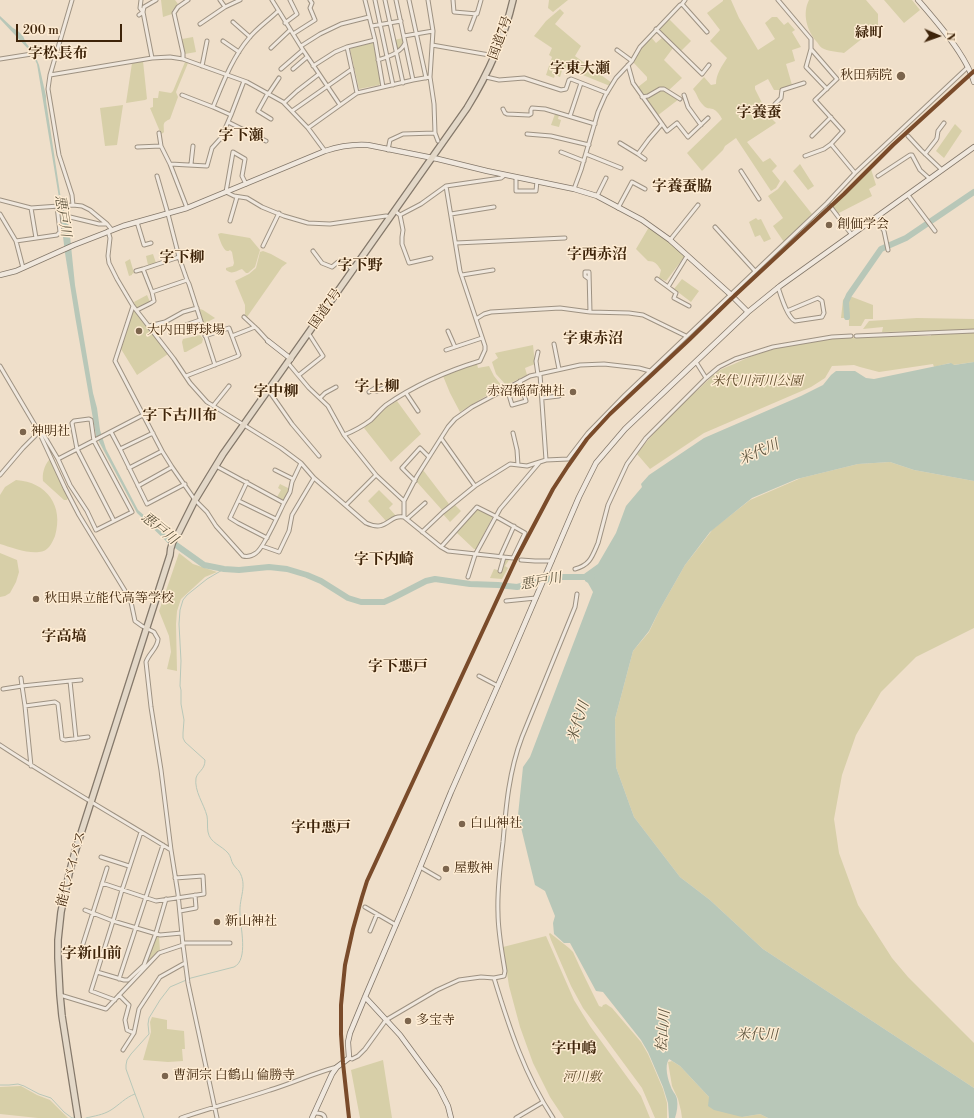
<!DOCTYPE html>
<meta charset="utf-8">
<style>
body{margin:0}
#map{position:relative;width:974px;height:1118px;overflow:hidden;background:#efdfca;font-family:"Libre Bodoni",serif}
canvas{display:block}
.north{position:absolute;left:918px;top:16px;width:40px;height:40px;-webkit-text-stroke:3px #feecd3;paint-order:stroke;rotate:92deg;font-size:11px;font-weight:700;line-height:16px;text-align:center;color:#3e240a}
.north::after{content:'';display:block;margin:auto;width:14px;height:18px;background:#3e240a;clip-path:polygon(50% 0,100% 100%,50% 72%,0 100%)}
.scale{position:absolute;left:16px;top:24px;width:106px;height:18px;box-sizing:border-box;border:2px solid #3e240a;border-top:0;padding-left:5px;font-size:12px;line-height:14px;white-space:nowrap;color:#3e240a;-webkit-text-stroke:3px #feecd3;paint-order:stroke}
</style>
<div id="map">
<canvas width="974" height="1118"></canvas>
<div class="north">N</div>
<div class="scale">200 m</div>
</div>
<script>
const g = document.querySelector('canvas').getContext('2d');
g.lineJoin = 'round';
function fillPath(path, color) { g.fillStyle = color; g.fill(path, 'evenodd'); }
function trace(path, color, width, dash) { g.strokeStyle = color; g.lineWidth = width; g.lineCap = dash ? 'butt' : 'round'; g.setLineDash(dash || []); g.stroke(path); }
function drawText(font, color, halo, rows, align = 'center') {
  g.font = font + ' "Libre Bodoni","Noto Serif JP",serif'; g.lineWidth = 3; g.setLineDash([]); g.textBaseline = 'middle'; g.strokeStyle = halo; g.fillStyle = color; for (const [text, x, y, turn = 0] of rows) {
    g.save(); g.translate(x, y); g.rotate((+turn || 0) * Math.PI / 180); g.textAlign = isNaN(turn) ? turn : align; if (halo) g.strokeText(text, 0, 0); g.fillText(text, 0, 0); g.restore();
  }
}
const green = new Path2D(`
 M 161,0 L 175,0 L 178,4 L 172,11 L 172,14 L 163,17 Z
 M 549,0 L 568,0 L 553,12 L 548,8 Z
 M 723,0 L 731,0 L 739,18 L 758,50 L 775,39 L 765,23 L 772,17 L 777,17 L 784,25 L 788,22 L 795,30 L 792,32 L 801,47 L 792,50 L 795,61 L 786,64 L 792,85 L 780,90 L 774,90 L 768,79 L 755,86 L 755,89 L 768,115 L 776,123 L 747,142 L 763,162 L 770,158 L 777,166 L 772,171 L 780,181 L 776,188 L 771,191 L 736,138 L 725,146 L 723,150 L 702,171 L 687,153 L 722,119 C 720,115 717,111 713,109 C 709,108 707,109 704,106 C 697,99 698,95 693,89 L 704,77 L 711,85 L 716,84 C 716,74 722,66 727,58 L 710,41 L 720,30 L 707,13 L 723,1 Z
 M 809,0 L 866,0 L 878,14 L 878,26 L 844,53 C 838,52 827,51 822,48 C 820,47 818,43 816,41 C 807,30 802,14 809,0 Z
 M 884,0 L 912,0 L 920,10 L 904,23 Z
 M 560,9 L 564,13 L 555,24 L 581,46 L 575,56 L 612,83 L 610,86 L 563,67 L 560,77 L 555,75 L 554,78 L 546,75 L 552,57 L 549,55 L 552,48 L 534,36 L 546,21 Z
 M 669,19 L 691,41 L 680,52 L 659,30 Z
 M 193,37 L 196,52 L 185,54 L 182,39 Z
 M 651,37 L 656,43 L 663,37 L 673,48 L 664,60 L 682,78 L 669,90 L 663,87 L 648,94 L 643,96 L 638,87 L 647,80 L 647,77 L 633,62 L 641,49 Z
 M 403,38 C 404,44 401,47 396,50 L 394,40 Z
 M 373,42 L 381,83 L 379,85 L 359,89 L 350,49 L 355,46 Z
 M 143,61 L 147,99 L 145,100 L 126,103 L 132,63 Z
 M 185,62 L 188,63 L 176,92 L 178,97 L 170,119 C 162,123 164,123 164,132 L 163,133 L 161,134 L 150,108 L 153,107 L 153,98 L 158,98 L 159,91 L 171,93 L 173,91 Z
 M 659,91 L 666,91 L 672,96 L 679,99 L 657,116 L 645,98 L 649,98 Z
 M 123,105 L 117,145 L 105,146 L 100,108 Z
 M 555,114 L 559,115 L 558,119 L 561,120 L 559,127 L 551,125 Z
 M 955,124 L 962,131 L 944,158 L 936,151 Z
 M 800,164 L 814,186 L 808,190 L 793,171 Z
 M 871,169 L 876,185 L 869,189 L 872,196 L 837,214 L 832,207 Z
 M 785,180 L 812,214 L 784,242 L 773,226 L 783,218 L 768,196 L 778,189 Z
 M 756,218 L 758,220 L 761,219 L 771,239 L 764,242 L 760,235 L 755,237 L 749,222 Z
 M 649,227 L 670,241 L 685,256 L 666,281 L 659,278 L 661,270 C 657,264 655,261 648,261 L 636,249 Z
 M 221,233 L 250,238 L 260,250 L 255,267 L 248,273 L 246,273 L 242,269 C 236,271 232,275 226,270 L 226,268 L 233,266 L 234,263 L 232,252 L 230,250 C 229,251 228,251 227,251 C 223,250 219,238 218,234 Z
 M 263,251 L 271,254 L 287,263 L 282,267 L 247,317 L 245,315 L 245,305 L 235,281 L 249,274 L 256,268 L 260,252 Z
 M 153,254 L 156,263 L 148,265 L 146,256 Z
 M 130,259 L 134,273 L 132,274 L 132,275 L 129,276 L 125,262 Z
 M 682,279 L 699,291 L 691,302 L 674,289 Z
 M 147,295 L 150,302 L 140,307 L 136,307 L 134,302 Z
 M 847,295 L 873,305 L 873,319 L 865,319 L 861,326 L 849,326 L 849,320 L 846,320 L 846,318 L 841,318 L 843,300 Z
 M 133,308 L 168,354 L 137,375 L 121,349 Z
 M 200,309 L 203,310 L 215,318 L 204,324 L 203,324 L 199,311 Z
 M 917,318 L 974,319 L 974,362 L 953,365 L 950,363 L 934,367 L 933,364 L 879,372 L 860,367 L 854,365 L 832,366 L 825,378 L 811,387 L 704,433 L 650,469 L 637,454 C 655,430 677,408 700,388 C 706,382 713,375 720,370 C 724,368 729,366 734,364 C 793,335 866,336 931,336 L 930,331 L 882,332 L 883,327 L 863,329 L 869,321 Z
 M 200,335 L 203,339 L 202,343 L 186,352 L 184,352 L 182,342 L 183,339 Z
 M 533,345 L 535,364 L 525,368 L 527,375 L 506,385 L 496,374 L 492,362 L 498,358 L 495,353 Z
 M 477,364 L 478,368 L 489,366 L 494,376 L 502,386 L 460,412 L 450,393 L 443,376 L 457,369 Z
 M 397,401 L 421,434 L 391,462 L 364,428 L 387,407 Z
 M 49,460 L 50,460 L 68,498 L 67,500 L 64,500 L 43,481 C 42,474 44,466 49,460 Z
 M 890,462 L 914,470 L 974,481 L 974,628 L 916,657 L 881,692 L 856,735 L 842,775 L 834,819 L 839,853 L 858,905 L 892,958 L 908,977 L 974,1043 L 974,1088 L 763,949 L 710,900 L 680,877 L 634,817 L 616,767 L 615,719 L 633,651 L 649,632 L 660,609 L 685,565 L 713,529 L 750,500 L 801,478 L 858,464 Z
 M 423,470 L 449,504 L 442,510 L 416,481 Z
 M 16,480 C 47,482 64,506 55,536 C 52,543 48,552 39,552 C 29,554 10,547 0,544 L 0,495 L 5,487 Z
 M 280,484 L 290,489 L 284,501 L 277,497 L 281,490 L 278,488 Z
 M 379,490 L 393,504 L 389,508 L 396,516 L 386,521 L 368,501 Z
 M 455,505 L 461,511 L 450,522 L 443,514 Z
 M 478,509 L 492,516 L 492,518 L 476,549 L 474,549 L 456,532 Z
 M 0,553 L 17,560 L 19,572 L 16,582 L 10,593 L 5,596 L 0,597 Z
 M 179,553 L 193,564 L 217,572 L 205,577 L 181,599 L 177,611 L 176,624 L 177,671 L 167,669 L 171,652 L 169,636 L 159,611 Z
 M 505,560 L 509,560 L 505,566 L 508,568 L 502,579 L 490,578 L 494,569 L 501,571 Z
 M 550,933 L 569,948 L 573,952 C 581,970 590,988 599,1006 L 602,1007 L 603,1005 L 606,1004 L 612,1008 L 641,1042 L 648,1054 L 663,1089 L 667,1103 L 667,1118 L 655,1118 L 642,1088 L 583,1008 L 571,986 L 551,940 L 549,934 Z
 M 156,936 L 159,937 L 160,951 L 156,953 L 146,963 Z
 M 546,936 L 574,1000 L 590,1026 L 641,1096 L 650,1118 L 564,1118 L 550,1097 L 533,1063 L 520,1027 L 509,986 L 503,947 Z
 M 152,1017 L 167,1020 L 167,1029 L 184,1031 L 185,1049 L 182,1049 L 183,1061 L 168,1062 L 143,1060 L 151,1032 L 150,1022 Z
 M 383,1060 L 392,1118 L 360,1118 L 351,1070 Z
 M 672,1061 L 680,1066 L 709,1097 L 742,1117 L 760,1114 L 768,1118 L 682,1118 L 681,1111 L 678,1099 L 672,1086 L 668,1062 Z
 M 21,1086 L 37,1095 L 50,1100 L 68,1118 L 38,1118 L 0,1114 L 0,1087 Z`);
const water = new Path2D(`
 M 0,16 L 13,28 L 18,31 L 23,36 L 26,43 L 34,53 L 39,65 L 46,96 L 46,101 L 60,193 L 64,212 L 68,221 L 70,236 L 75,285 L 93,393 L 97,408 L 100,430 L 106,449 L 138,510 L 170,538 L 168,543 L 137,513 L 96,436 L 75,316 L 65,253 L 61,220 L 61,210 L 37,64 L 31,52 L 0,19 Z
 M 847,297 L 850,298 L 847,303 L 848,317 L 846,317 C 846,309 843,304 847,297 Z
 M 974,362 L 974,481 L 914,470 L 890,462 L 858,464 L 797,479 L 752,498 L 710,532 L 685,565 L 660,609 L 649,631 L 633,651 L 615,719 L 616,767 L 634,817 L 680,877 L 710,900 L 763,949 L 974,1088 L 974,1118 L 768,1118 L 760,1114 L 742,1117 L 714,1110 L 708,1106 L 709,1097 L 680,1066 L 669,1059 C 664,1066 668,1080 671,1087 C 672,1091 676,1094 677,1099 C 678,1105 677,1112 675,1118 L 669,1118 L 668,1103 L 663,1087 L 648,1052 L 641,1040 L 603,992 L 596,991 L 570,943 L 564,943 L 554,934 L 553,923 L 555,916 L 545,891 L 535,885 L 518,815 L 523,767 L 530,757 L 593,592 L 588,583 L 585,581 L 584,574 L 598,564 L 616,533 L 626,506 L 642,487 L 641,484 L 649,475 L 704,438 L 801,396 L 823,385 L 831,375 L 836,371 L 855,371 L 866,378 L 874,379 L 951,363 L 954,365 Z`);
const stream = new Path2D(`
 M 0,1085 L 9,1085 L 18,1084 L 24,1086 L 39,1094 L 51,1098 L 64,1112 L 72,1118 L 75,1118
 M 135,1094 L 144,1118
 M 86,1118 C 94,1116 103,1115 111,1110 C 119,1105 126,1097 135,1094 L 126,1069 L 126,1065 L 127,1060 L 131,1054 L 149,1034 L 148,1024 L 149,1018 L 160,1000 L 170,987 L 191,978 L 234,967 C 249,960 240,926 240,913 C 239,897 248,886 239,871 C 237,869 235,867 233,864 C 231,861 231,856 228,853 C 221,845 210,843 208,832 C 207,827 208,821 207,816 C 204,804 194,791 196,778 C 198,771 205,770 205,760 L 185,742 L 183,738 L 183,733 L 184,720 L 181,704 L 181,690 L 180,686 L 181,661 L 179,624 L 180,610 L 183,600 L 187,595 L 207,579 L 224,569`);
const river = new Path2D(`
 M 847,317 L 846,302 L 849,295 L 881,249 L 906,238 L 974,192
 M 169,540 L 204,565 L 224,569 L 239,570 L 269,567 L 287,569 L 307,575 L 321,581 L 348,598 L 361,602 L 384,602 L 393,598 L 426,581 L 435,579 L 470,584 L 498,585 L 517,587 L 557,577 L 592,577`);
const street = new Path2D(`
 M 72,0 L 50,75 L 48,89 L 59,155 L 72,195 L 73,205
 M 141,0 L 140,8 L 143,12 L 152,58
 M 220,0 L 225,7 L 240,0
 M 272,0 L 303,50 L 340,105
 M 365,0 L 375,40 L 383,87
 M 375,0 L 393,85
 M 385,0 L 403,83
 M 396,0 L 413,80
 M 409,0 L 426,78
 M 453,0 L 454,12 L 477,14 L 481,0
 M 778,0 L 811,39 L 811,49 L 806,67 L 827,89
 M 682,4 L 707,32
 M 139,15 L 143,12 L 144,7 L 156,0
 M 233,22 L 250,37
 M 285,23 L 297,14 L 290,0
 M 200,24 L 225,7
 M 372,26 L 401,21
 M 470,29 L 476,13
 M 656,29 L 702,74 L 709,65
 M 293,34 L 315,20 L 310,8 L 312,3 L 310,0
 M 404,36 L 433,31
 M 223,41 L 239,52
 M 432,45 L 495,56
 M 301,46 L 320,34 L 341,24 L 369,17
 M 347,47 L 357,93
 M 271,48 L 290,30
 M 617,50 L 632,61
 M 0,59 L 57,50
 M 183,59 L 183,53 L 174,13 L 178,7 L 188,0
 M 378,60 C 387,57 401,53 405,43
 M 628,65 L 633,83 L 667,131 L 677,123 L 688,137 L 708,118
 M 202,66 L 207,41
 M 313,66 L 335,52 L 347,47 L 375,40
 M 281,69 L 303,50
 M 293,69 L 307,57
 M 50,75 L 152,58 L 170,57 L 183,59 L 247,82 L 283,102 L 308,128 L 325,151
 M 486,77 L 499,80 L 524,78 L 561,90 L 566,89 L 569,80 L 571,79 L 607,93
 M 268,93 L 258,111 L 271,119
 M 269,93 L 279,78
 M 182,95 L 213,107 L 231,115
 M 684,95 L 688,107 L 701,125
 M 642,97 L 648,96 L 660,89 L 664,89 L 680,99
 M 284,103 L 297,91 L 319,74
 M 775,104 L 781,98 L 782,90 L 804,83
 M 213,107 C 223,83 232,58 249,38 C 257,28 269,20 278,11
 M 503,109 L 505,113 L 507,114 L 529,115 L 531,114 L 531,110 L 532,108 L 545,109 L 595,124
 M 292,111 L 352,69
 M 570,116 L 581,83
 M 228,122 L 266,141
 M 308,128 L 357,93 L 413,80 L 430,77
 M 159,133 L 161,146 L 170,164 L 187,208
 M 435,133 L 438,141
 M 527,134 L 551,136 L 589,145
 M 812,136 L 831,117
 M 908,136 L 921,150 L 942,170
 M 620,143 L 638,154
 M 831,144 L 855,173
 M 137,147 L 161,146
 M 388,150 L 390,140 L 403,134 L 435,133 L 434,104 L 430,77 L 433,31 L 428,0
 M 561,152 L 584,161
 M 586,154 L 621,168
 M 925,154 L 936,140 L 937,138 L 938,131 L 944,123
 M 805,156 L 824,149 L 831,144 L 843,131 L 815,100 L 837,79 L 811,49
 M 645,159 L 638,154 L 649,139 L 662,124
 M 170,164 L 207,166 L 212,148 L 221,138 L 231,115 L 244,81
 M 191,164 L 193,146
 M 741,171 L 759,199
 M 157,176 L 168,214 L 179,257 L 187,280 L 189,284 L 215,365
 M 878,176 L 910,155 L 912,155 L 920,170 L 930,179
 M 516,177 L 516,191 L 536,191 L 537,181
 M 246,184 L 242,176 L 245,159 L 233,152 L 226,192 L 234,196 L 247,198 L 262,207 L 284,216 L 308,223 L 330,224 L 386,216 L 391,217
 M 574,189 L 581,170 L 598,112 L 605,96 L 616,78 L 632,61 L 640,47 L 680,5 L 682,4 L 685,0
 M 908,195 L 935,231
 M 597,196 L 606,178
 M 0,200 L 31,208 L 73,205 L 82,206 L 90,210 L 107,224 L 112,230
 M 830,206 L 852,235
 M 31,208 L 36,238
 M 618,208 L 632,182 L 645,189
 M 395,211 L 400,215 L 421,204 L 446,186 L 501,178 L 505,175
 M 0,214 L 16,241 L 57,235 L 60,232 L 57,206
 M 451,214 L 494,207
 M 400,215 L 403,230 L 402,237 L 402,244 L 409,263 L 431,258
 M 70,217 L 99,224 L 107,224
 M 876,218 L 884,231 L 888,250
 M 230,221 L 237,197
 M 137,222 L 144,245 L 151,243
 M 715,227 L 755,271
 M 108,231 L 110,238 L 108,256 L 109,263 L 117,279 L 133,306 L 174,359 L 190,383 L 207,402 L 281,448 L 301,463 L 314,478 L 366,523 C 388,533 388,514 404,517 L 441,547 L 448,551 L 513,558 L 525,533 L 495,516 L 477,507 L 441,547
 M 670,240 L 698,205
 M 16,241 L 23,268
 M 456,243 L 565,238
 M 263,246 L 279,213
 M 313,251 L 322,263 L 332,267 L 338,262 L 344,260 L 353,271
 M 143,269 L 179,257
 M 136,271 L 143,269 L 152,292
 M 462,275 L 493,270
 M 589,279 L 585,276 L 585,272 L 589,272 L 590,312
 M 657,279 L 668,287 L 687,256
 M 668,287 L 676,293 L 674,298 L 689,306
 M 778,287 C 781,296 787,317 795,321 L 822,317 L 824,313 L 822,301 L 818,298 L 787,311
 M 133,306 L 115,361 L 162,451 L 172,467 L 195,500 L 207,512 L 216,526 L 243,556 C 247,557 252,556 256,553 C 264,548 279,513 284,503 L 216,466
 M 137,310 L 151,303 L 154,301 L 152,292 L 187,280
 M 244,317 L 257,329 L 268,341
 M 476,319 L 484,314 L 491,312 L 560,308 L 590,312 L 629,313 L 643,315 L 686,336
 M 149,326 L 165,322 L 183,312 L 197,308
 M 180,327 L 200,320
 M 448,331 L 455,347
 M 205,336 L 229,328 L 232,336
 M 856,336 L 974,331
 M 554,344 L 559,369
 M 446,350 L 482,338
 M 538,352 L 536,361 L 538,375
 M 696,362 L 706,378
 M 288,363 L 309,388 L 328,406 L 344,435 L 376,475 L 346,505
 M 0,366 L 39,432 L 65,488 L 79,515 L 127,594 L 131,602 L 135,621 L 142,626 L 154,632 L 158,639 C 158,648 149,653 146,662 L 151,707 L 161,770 L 171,850 L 178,894 L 183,945 L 188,983 L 217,1118
 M 540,374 L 546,460
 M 299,375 L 323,356 L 309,334
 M 186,376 L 238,356 L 239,355 L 232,336 L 255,327
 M 507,388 L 512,405 L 526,401 L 520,381
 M 269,391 L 292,424 L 319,456
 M 369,392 L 375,388 L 377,391 L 395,382
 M 406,393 L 418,411
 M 320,398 L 325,393 L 336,387
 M 542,398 L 559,396
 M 213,406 L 229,386
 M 39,432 L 42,432 L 58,459 L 70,485 L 87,511 L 96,530 L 132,512 L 94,441 L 91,420 L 89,419 L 74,421 L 72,423 L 77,449 L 114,521
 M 111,432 L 120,449 L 147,504 L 185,484
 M 513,433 L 517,450 L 518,465
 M 344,435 C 354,431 363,426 371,420 C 376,415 381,409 386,405 C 415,385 447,371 480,361 L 485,350 L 485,346 L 460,271 L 446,186
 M 441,438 L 475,486
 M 120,449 L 153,433
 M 58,459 L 143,415
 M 129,468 L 162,451
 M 275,470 L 293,479
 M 0,475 L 23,448 L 39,432
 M 376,475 L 404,501
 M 415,481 L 402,468 L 420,448 L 429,457
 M 247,482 L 230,518 L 238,523 L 267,538
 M 138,486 L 172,467
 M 239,501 L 276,519
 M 284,503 L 290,492 L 292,482 L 301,463
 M 404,517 L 404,501 L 417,476 L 448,427 L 455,419 L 472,407 L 530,376 L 580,365 L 604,364 L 639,368 L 650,371
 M 407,519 L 425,503
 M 422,532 L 443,512 L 475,486 L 510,464 L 527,466 L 546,460 L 568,459 L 588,433 L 625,395 L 827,203 L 855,173 L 968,67
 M 262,546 L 279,552 L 289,531 L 292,515 L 314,478
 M 500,557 L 514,526
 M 521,560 L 535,561 L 552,561
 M 575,569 C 590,565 592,557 598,543 L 608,505 L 627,464 L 646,438 L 706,378 L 719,367 L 735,359 L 773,347 L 832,337 L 851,336
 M 500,571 L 504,557
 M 468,577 L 475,555 L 500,509 L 539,463
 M 506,601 L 536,598
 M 479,676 L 498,686
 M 70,681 L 81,680
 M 3,689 L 22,686 L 21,678
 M 25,706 L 31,766
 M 76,739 L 70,681 L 22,686 L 25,706 L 55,702 L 58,704 L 62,739 L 65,740 L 88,737
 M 0,745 C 56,782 114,815 171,850
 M 101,857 L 129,866
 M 420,867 L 439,878
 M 102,883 L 156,901 L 204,894 L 203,876 L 175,878
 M 365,907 L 396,925
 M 85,910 L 113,921 L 160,935 L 182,933
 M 180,911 L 196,908 L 195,895
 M 370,931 L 377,914
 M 183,943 L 230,943
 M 103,954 L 82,947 L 107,868
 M 97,972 L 113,921 L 122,890 L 141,832
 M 494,978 C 509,1027 525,1076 553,1118
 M 119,979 L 163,845
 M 60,995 L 106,1009 L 159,953 L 183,945
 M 119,995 L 129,1005 L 125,1020 L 127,1030 L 134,1033
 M 115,1000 L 91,991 L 97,972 L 124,980 L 128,980 L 144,965 L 156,933 L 166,899
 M 123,1050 L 134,1033 L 139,1009 L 160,977 L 185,963
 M 349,1058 L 352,1059 L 358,1056 L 365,1049 L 386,1020 L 437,990 L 459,980 L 481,977 L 494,978 L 504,976 L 505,971 C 502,952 498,932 498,913 C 497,889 500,866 503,842 C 506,806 509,771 522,737 L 575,607 L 577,594
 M 315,1113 C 319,1113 324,1113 325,1118
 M 181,1118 C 210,1108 240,1100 270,1090 C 293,1083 314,1073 337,1067
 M 516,1118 L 543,1102`);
const secondary = new Path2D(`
 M 918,0 C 937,22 966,55 974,82
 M 0,275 L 16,271 L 74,245 L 123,226 L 187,208 L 325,151 C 340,146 353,144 368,145 L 438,159 L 487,171 L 574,189 L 597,196 L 642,220 L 670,240 L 730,294 L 748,312
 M 268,341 L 291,359
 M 365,997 L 400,1035 L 439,1088 L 448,1106 L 451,1118
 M 312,1118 L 332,1074 L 337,1067 L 349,1058 L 348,1042 L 350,1033 L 365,997 L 409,894 L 451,792 L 510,658 L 579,497 L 596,463 L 625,429 L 748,312 L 780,286 L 882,213 L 974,147`);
const highway = new Path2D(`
 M 78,1118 L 62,1016 L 60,995 L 58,958 L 58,940 L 61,912 L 69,874 L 75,852 L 170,555 C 170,547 174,537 179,532 L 195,500 L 223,454 L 467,108 C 488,74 504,39 513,0`);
const rail = new Path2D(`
 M 349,1118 L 343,1063 L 341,1034 L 341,1005 L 345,965 L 353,929 L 362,897 L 367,881 L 397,816 L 516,559 L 553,489 L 568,466 L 587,439 L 610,414 L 690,339 L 731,299 L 844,194 L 893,145 L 974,71`);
const rail1 = new Path2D(`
 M 349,1118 L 343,1063 L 341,1034 L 341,1005 L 345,965 L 353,929 L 362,897 L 367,881 L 397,816 L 516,559 L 553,489 L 568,466 L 587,439 L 610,414 L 690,339 L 731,299 L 844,194 L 893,145 L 974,71`);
const markers = [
 [901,76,5,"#7c654d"],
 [829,225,4,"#7c654d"],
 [139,331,4,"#7c654d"],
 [573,392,4,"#7c654d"],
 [23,432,4,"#7c654d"],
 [36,599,4,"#7c654d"],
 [462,824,4,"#7c654d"],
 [446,869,4,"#7c654d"],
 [217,922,4,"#7c654d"],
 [408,1021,4,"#7c654d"],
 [165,1076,4,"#7c654d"]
];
const streetNames = [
 ["国道7号",501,38,-70],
 ["国道7号",326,309,-55],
 ["能代バイパス",72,869,-75]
];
const poiNames = [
 ["秋田病院",892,76,"right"],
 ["創価学会",837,225],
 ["大内田野球場",147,331],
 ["赤沼稲荷神社",565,392,"right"],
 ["神明社",31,432],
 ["秋田県立能代高等学校",44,599],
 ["白山神社",470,824],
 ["屋敷神",454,869],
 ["新山神社",225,922],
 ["多宝寺",416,1021],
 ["曹洞宗 白鶴山 倫勝寺",173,1076]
];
const parkNames = [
 ["米代川河川公園",757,382],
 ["河川敷",582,1078]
];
const neighbourhoodNames = [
 ["緑町",869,34]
];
const waterNames = [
 ["悪戸川",62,216,81],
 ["米代川",759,453,-24],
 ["悪戸川",159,529,39],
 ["悪戸川",541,582,-10],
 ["米代川",579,722,-72],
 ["桧山川",664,1031,-85],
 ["米代川",757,1036]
];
const quarterNames = [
 ["字松長布",58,54],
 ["字東大瀬",580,69],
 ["字養蚕",759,113],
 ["字下瀬",241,136],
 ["字養蚕脇",682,187],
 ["字西赤沼",597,255],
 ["字下柳",182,258],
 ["字下野",360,266],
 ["字東赤沼",593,339],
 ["字上柳",377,387],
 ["字中柳",276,392],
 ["字下古川布",180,416],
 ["字下内崎",384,560],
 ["字高塙",64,637],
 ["字下悪戸",398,667],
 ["字中悪戸",321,828],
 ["字新山前",92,954],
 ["字中嶋",574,1049]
];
fillPath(green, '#d7cfa8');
fillPath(water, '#b8c7b8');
trace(stream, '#b8c7b8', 1);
trace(river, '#b8c7b8', 6);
trace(street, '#9e9282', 5);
trace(secondary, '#84786a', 6);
trace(highway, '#84786a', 8);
trace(street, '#f0e8de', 3);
trace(secondary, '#f0e8de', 4.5);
trace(highway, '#e3d8c8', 5.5);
trace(rail, '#aea59a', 2.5);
trace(rail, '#feecd3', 1, [3]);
trace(rail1, '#7a4b2a', 4);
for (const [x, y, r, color] of markers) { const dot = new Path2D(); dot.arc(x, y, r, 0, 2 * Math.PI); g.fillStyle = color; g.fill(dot); trace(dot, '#feecd3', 1.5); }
drawText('13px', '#3e240a', '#feecd3', streetNames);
drawText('13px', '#3e240a', '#feecd3', poiNames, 'left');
drawText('italic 13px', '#604c2b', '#feecd3', parkNames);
drawText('bold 14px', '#3e240a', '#feecd3', neighbourhoodNames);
drawText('italic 14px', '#5b523c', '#feecd3', waterNames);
drawText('bold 15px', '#3e240a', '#feecd3', quarterNames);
</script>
